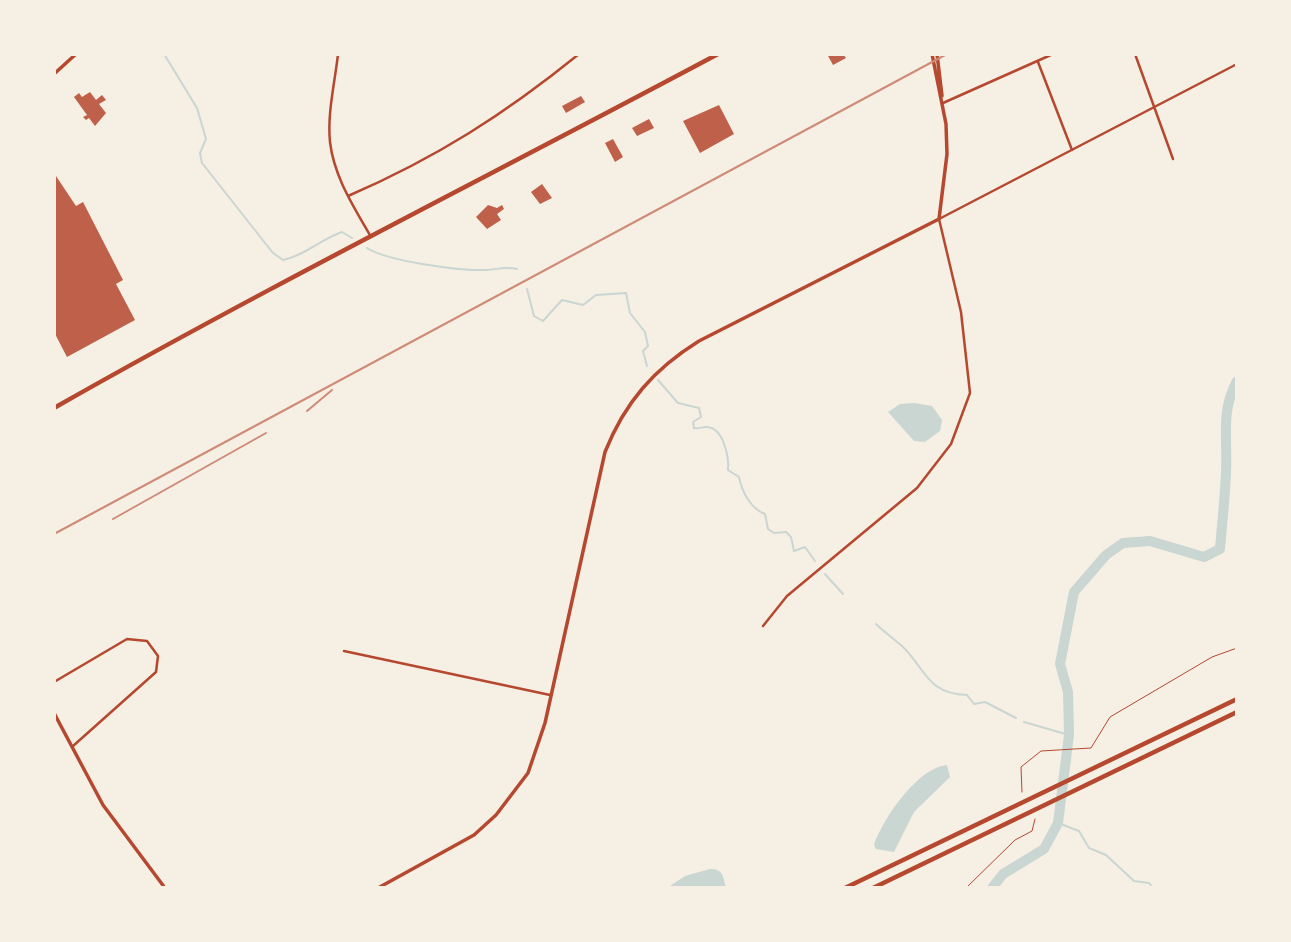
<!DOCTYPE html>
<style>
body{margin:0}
#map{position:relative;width:1291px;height:942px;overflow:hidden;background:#f6efe4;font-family:Signika,sans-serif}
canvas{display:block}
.frame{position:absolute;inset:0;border:56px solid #f6efe4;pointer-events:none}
</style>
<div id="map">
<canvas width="1291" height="942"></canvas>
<div class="frame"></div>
</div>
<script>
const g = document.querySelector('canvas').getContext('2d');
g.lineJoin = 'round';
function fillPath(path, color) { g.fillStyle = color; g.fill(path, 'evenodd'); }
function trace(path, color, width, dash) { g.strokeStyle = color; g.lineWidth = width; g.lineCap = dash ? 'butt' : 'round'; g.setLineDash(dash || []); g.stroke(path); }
const water = new Path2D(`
 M 914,403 L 932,406 L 942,420 L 940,431 L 925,442 L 914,441 L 888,412 L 900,404 Z
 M 947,765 L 950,777 L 914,812 L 894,852 L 876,849 L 874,845 C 883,819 917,768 947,765 Z
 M 710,869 C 724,869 723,877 726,888 L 667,888 L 685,876 Z`);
const stream = new Path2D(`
 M 164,54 L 197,108 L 206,139 L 200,153 L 202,163 L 273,253 L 283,260 C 304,256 321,239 342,232 L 352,238
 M 367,248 C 387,261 459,271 485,270 C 498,270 501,266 517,269
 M 527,289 L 534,316 L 543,321 L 562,300 L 583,305 L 596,295 L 626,293 L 630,313 L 645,332 L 648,346 L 643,351 L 647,366
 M 658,380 L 678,403 L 699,408 L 701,417 L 693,422 L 694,428 C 698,429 702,427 706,427 C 724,427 729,458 728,470 L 739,477 C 742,492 751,509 765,514 L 768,529 L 774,533 L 786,532 L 791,537 L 794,551 L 805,547 L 815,561
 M 825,574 L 843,594
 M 876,624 C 884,632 894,639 902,646 C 926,669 927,694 967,695 L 974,704 L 985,702 L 1016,718
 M 1024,722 L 1069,735
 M 1058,823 L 1079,831 L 1089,848 L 1106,855 L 1134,881 L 1149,883 L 1153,888`);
const river = new Path2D(`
 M 992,888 L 1003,874 L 1044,849 L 1058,823 L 1069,735 L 1068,692 L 1060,664 L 1074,592 L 1106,555 L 1123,543 L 1150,541 L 1204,557 L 1220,549 C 1222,524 1225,498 1226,472 C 1228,439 1220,412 1237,381`);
const building = new Path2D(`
 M 827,54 L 843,54 L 846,58 L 833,65 Z
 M 90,92 L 96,100 L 102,95 L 106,100 L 99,104 L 106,113 L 95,126 L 89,118 L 86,120 L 83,117 L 87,115 L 74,97 L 79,93 L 82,97 Z
 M 581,96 L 585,102 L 566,113 L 562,106 Z
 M 719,105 L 734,134 L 700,153 L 683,121 Z
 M 649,119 L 654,128 L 637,136 L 632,128 Z
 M 613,139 L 623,157 L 615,162 L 605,143 Z
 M 54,173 L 76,206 L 83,202 L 123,280 L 116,284 L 135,320 L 67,357 L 54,332 Z
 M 542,184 L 552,198 L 540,204 L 531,192 Z
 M 488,205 L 497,208 L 502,205 L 504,209 L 497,214 L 501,220 L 487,229 L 476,217 Z`);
const path = new Path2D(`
 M 1022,792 L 1021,767 L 1041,751 L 1091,748 L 1110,717 L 1212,657 L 1237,648
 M 966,888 L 1015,840 L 1032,831 L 1035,819`);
const minor = new Path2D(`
 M 338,54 C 335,82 327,114 330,142 C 334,177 354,207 371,237
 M 1135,54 L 1173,159
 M 1038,62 L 1072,150
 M 943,103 L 1053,54
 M 348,196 C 436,158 505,114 579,54
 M 763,626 L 787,596 L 917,488 L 951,444 L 970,393 L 961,312 L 939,219 L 1237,64
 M 344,651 L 550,695
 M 54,682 L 127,639 L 147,641 L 158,656 L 156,672 L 73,746`);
const tertiary = new Path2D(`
 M 937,54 L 942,96
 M 54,74 L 76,54
 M 54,713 L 103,805 L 165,888
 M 378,888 L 474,835 L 496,815 L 528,773 L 545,723 L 605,452 C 625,402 654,369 699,341 L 939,219 L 947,154 L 946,124 L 932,54`);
const primary = new Path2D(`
 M 54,408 C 272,284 497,172 718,54`);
const motorway = new Path2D(`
 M 845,888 L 1237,699
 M 873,888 L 1237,712`);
const rail = new Path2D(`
 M 307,411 L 332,390
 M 113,519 L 266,433
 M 54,534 L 947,54`);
fillPath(water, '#c9d6d2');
trace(stream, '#c9d6d2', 2);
trace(river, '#c9d6d2', 10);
fillPath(building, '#bf614a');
trace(path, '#b5482f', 1);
trace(minor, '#b5482f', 2.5);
trace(tertiary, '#b5482f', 3.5);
trace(primary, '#b5482f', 4.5);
trace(motorway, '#b5482f', 4.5);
trace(rail, '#cf8b77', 2);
</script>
